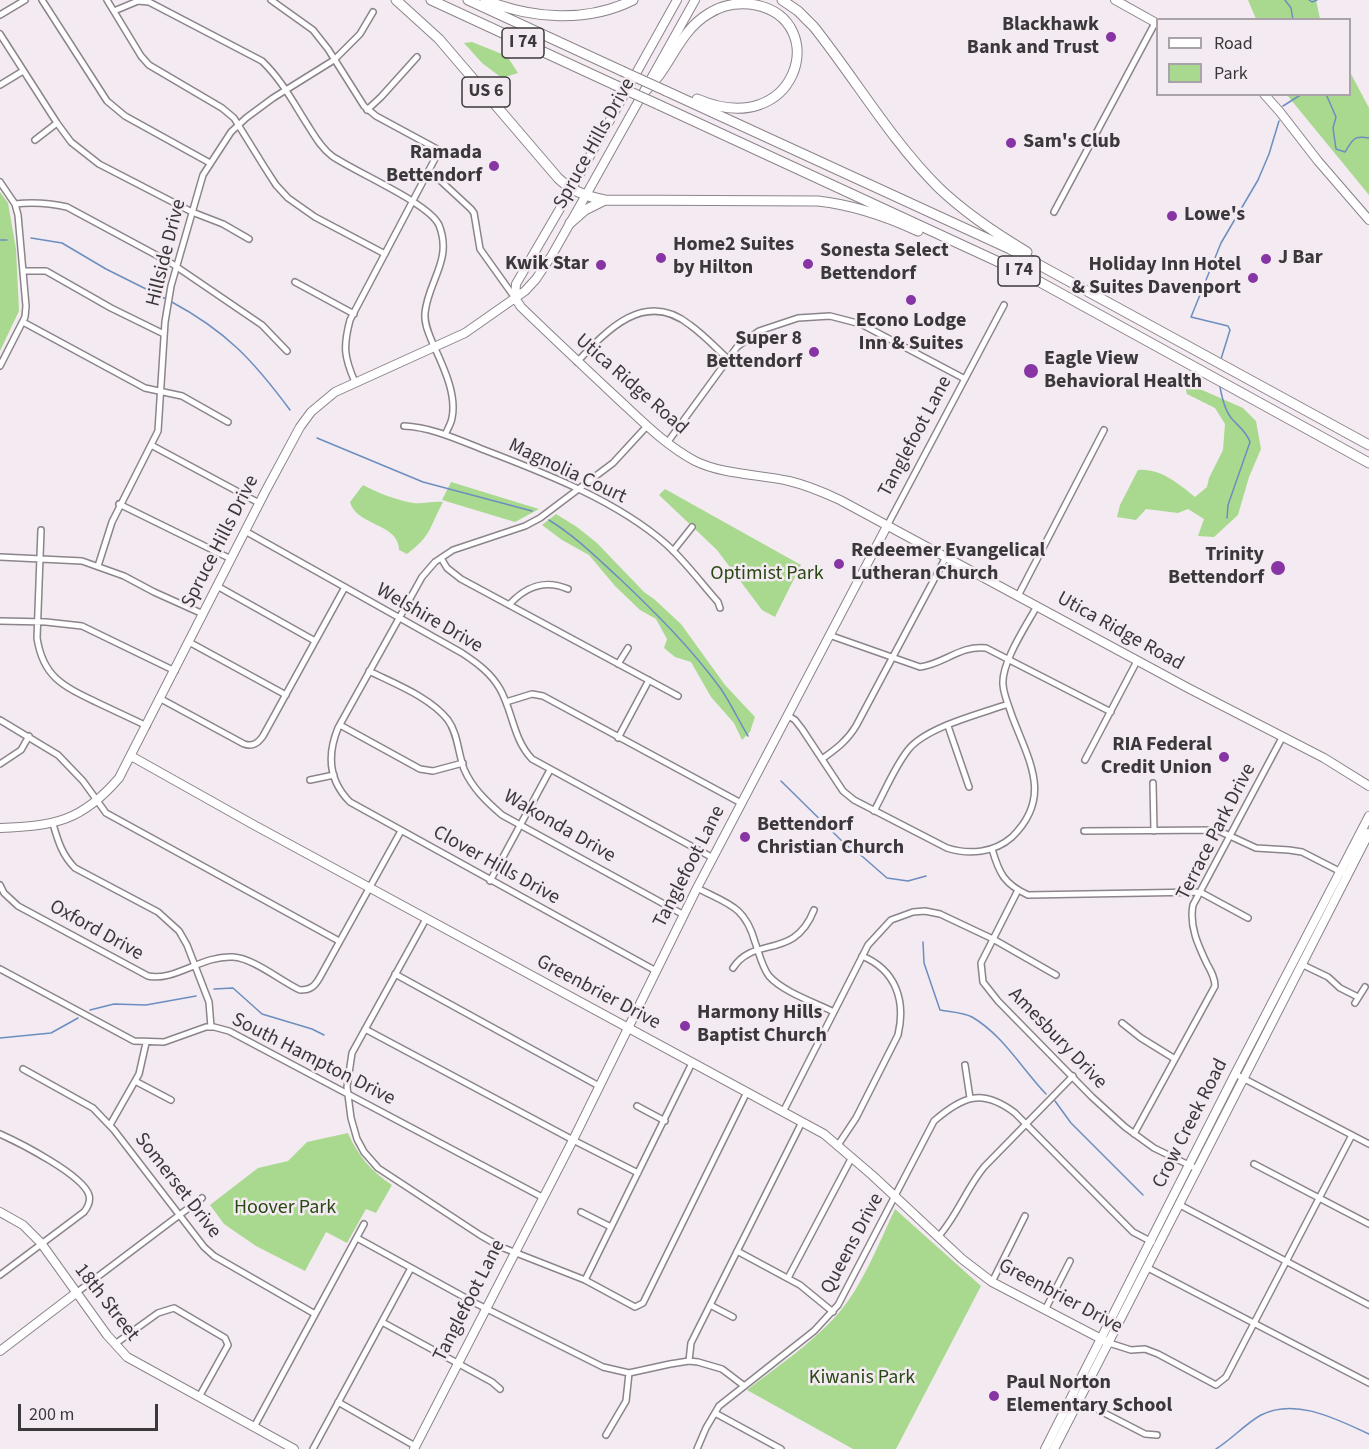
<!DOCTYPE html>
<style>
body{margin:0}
#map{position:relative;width:1369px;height:1449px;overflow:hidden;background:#f3eaf2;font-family:"Source Sans 3",sans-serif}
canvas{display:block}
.legend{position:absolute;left:1156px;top:18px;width:195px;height:78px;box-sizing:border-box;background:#f3eaf2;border:2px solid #a9a3a9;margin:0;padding:8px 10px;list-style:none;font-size:18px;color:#3b383b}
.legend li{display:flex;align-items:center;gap:12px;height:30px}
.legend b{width:30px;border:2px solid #a9a3a9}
.scale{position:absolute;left:18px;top:1404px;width:140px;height:27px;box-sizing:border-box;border:3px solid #3b383b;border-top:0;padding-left:8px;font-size:18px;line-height:21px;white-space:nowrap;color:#3b383b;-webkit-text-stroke:4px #f3eaf2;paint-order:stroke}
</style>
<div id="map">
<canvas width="1369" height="1449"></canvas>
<ul class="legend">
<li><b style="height:8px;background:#fff"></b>Road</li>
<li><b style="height:16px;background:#a9d98f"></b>Park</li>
</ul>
<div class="scale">200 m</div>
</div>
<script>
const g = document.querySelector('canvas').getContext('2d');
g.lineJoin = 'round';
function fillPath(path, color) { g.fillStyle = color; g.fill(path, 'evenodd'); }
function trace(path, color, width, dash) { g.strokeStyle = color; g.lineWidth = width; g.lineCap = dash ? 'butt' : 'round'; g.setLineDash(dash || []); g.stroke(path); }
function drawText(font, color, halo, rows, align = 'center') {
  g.font = font + ' "Source Sans 3",sans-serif'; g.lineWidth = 5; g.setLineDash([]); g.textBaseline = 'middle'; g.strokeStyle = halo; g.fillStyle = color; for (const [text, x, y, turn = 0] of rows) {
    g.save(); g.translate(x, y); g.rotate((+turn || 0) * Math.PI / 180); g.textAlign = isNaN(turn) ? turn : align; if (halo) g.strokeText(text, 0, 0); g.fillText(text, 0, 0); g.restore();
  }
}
const green = new Path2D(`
 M 1248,0 L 1316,0 L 1320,19 L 1256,19 Z
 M 472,42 L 507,56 L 518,73 L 502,78 L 482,63 L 464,43 Z
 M 1350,72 L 1369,108 L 1369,195 L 1287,95 L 1350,94 Z
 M 0,192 L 8,203 L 16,249 L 19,311 L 0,351 Z
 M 1184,382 L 1243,408 L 1256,421 L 1261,449 L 1249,477 L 1238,515 L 1214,537 L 1198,536 L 1204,519 L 1188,509 L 1178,513 L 1146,509 L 1136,520 L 1117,517 L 1120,505 L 1138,470 C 1160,468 1179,484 1195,497 L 1207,487 L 1209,478 L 1223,450 L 1225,424 L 1215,408 L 1187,394 Z
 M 451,482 L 539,509 L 515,522 L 442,500 Z
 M 363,485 C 378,493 396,500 413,503 C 423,504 433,501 443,502 C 429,528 432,535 407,554 L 399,550 C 399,523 356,526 350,502 Z
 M 665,489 L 801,565 L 775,617 L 762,610 L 717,550 L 659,495 Z
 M 556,514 L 577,527 L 597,543 L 644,592 L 654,599 L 681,624 L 725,685 L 755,717 L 750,732 L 742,740 L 734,723 L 711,697 L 691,662 L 675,657 L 664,648 L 667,639 L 656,619 L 640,610 L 615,586 L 589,555 L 562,540 L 542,525 Z
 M 348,1133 C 358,1156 371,1171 392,1185 L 376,1213 L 366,1209 L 347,1243 L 326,1232 L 305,1271 L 256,1246 L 224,1224 L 210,1205 L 258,1168 L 288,1161 L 307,1142 Z
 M 895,1209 L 981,1286 L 896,1449 L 853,1449 L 747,1390 C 778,1366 811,1344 837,1315 C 862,1287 879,1243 895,1209 Z`);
const stream = new Path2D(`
 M 1285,0 L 1291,8 L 1293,20
 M 1309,0 L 1312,2 L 1317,0
 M 1326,94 L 1336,117 L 1333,128 L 1336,149 L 1345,152 C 1353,140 1353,135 1369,138
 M 1283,106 L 1302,94
 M 31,238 L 62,243 L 106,269 L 166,299
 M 0,240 L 7,240
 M 170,301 C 226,331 253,360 290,410
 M 1221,359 L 1230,330 L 1228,326 L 1191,317 L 1221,243 L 1258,180 L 1269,154 L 1279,121
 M 1220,387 C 1222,398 1225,411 1232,419 C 1239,427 1246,431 1250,442 L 1228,505 L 1227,518
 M 317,438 L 423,482 L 532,511
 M 549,520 C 575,536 596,557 619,578 C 656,613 691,648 721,689 C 731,704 739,721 748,736
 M 781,781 L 846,845 L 863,857 L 887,878 L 908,881 L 926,876
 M 923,942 L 924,963 L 940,1010 C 950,1012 963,1012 972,1017 C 1003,1035 1022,1069 1046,1094
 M 214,989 L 233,988 L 262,1014 L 312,1029 L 324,1035
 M 90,1010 L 114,1004 L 146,1005 L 196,996
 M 0,1038 L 51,1033 L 78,1018
 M 1055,1101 L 1071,1123 L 1143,1195
 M 1216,1449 C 1232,1439 1245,1424 1261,1415 C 1296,1397 1338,1420 1369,1434`);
const street = new Path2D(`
 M 42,0 L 107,101 L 125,116 L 210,163
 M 107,0 L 141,56 L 149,65 L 222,108 L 234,118 L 265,168 L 276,185 L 288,198 L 315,217 L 385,254
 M 271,0 L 313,30 L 328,49 L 364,106 L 376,116 L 437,149 L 438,153 L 350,320 C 343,347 344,357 355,382
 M 114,11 L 138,1 L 149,2 L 262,61 C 281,79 293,102 307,124 C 314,135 321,148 332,156 C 355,172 429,203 439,225 C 453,260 428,281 425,313 C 424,324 429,334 433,344 C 443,366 457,394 452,418 C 451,424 447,430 445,435
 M 0,15 L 25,0
 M 0,34 L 57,123 L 71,142 L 99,164 L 192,212 L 223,224 L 249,239
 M 0,85 L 23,71
 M 367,110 L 381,97 L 417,57
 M 35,140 L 57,123
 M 429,170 L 471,209 L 474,213 L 480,249 L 515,298
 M 0,182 L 15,204 L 18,215 L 26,306 L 25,317 L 0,366
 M 15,204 C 34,202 49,203 67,207 L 171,263 L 262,325 L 287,351
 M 1054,212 L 1155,23
 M 23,271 L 46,271 L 111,308 L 164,334
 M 295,282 L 354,314
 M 23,322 L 145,388 L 182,396 L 228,422
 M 577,362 C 607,330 645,289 690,325 C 704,335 716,348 728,359
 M 404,426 C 432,427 461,441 487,451 C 547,474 617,501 666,544 C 685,561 701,583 718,602 L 720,608
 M 647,426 L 613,463 L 540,518 L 525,526 L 453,550 L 435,562 L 422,577 L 338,728 C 327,755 329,781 350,802 L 656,971
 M 667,443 L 737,347 L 759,331 L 798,318 L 830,316 L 861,324 L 965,379
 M 151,445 L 259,503
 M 119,504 L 231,559
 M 887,526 L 1004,305
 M 41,530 L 37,638 C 43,677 63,686 96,702 C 113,710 130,718 147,726
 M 245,531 L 462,653 C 477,663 491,673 500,689 C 513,712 513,739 532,759 L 713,858
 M 673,551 L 692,527
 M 0,557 L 82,561 L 124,576 L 154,592 L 203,614
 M 441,558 L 447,568 L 461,579 L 678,696
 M 98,566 L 112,522 L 158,431 L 165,322 L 171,286 L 203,175 L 231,132 L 246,118 L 273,98 L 334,60 L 360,34 L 373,12
 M 217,586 L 315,641
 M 1018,596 L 1104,430
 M 509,605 C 525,587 545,579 568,589
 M 0,621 L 46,622 L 82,626 L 175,671
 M 829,635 L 920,667 C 944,664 960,645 986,648 L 1111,712
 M 189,642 L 286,695
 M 618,664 L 628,648
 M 369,671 C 395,684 430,697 448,720 C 458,734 458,753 464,769 C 472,788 487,802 502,815 L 684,915
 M 161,699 L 244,744 C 253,747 258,743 263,736 L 345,587
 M 506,702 L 532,694 L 543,696 L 741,803
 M 787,715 L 795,720 L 802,729 L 843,791 L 854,800 L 947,848 C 969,855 994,853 1012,837 C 1053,797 1029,761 1012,716 C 1009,706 1004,696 1003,685 C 1001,663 1026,626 1037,606
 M 0,720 L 58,755 L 83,781 L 106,813 L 339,941
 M 340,725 L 420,769 L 433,771 L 463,763
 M 948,726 L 969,787
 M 618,738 L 649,680
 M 822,759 C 836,749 847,741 856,726 L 946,557
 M 1085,760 L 1137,661
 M 0,764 L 21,750 L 29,736
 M 310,780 L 334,775
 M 1153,783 L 1154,831
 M 874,811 C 885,791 894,768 908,750 C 926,727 980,714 1008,704
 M 53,824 C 58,841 62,855 75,868 L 158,912 L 179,931 L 187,945 L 209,1002 L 211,1027
 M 1084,831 L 1217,830 L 1256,848 L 1289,850 L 1302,852 L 1343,873
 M 992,849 C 999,873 1004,884 1028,895 L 1200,892 L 1248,918
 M 490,881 L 550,770
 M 0,885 L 4,893 L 18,906 L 148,976 C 174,982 202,955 233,957 C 253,958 281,981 300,990 C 311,990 315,986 320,977 L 401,831
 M 697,888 C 728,904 745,906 755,942 C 759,953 762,967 769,976 C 783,992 816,1003 834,1012
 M 1018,890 L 981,963 L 983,982 L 998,1001 L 1092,1097 L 1125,1127 L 1154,1148 L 1197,1169
 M 426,919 L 352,1053 L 347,1087 L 351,1118 L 357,1139 L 364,1152 L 378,1168 L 480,1235 L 501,1247 L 585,1280 L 635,1307 L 643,1303 L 747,1092
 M 1301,964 L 1328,977 L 1340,988 L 1358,997
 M 733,968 C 754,935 794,961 814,910
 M 0,969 L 134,1041 L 164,1042 L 206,1027 L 214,1027 L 229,1031 L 542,1197
 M 395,974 L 599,1086
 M 1355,1003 L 1365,987
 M 1122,1023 L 1141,1038 L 1175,1059
 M 365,1029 L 573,1140 L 638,1173
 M 965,1065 L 970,1098
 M 23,1069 L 93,1108 L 114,1130 L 204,1247 L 214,1256 L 315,1314
 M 1235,1074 L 1369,1144
 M 135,1081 L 171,1100
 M 637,1106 L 665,1121
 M 783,1112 L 868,945 L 891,920 L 913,912 L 925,911 L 940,914 L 993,939 L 1056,975
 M 110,1125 L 139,1074 L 146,1043
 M 0,1134 C 20,1143 83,1175 89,1195 C 91,1202 88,1207 84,1212 L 0,1275
 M 1134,1134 L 1215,986 C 1215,978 1211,971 1207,964 C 1198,945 1189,926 1193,905 L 1283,736
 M 838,1145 L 856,1118 L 898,1035 C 906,1001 896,970 862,956
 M 1254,1164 L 1369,1224
 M 1178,1204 L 1369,1305
 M 581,1212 L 611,1227
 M 938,1237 C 957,1216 966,1189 984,1167 L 1073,1076
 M 357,1238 L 475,1303 L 603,1367 L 629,1373 L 670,1364 L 689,1361 L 698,1362 L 722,1369 L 743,1385
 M 737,1251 L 800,1285 L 833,1312
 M 1146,1267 L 1369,1383
 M 788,1278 L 852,1157
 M 585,1280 L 692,1063
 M 992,1282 L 1025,1216
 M 76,1293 L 202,1198
 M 710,1305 L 733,1317
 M 1045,1310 L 1070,1261
 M 382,1322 L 492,1382 L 500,1389
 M 1109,1343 L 1131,1350 L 1145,1349 L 1158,1354 L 1216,1385 L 1226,1377 L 1352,1135
 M 115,1344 L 158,1313 L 174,1308 L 225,1338 L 228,1345 L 199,1397
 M 689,1361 L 691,1343 L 802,1122
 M 1079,1400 L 1145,1434 L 1157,1435
 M 338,1402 L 415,1446
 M 715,1413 L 781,1449
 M 254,1427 L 364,1224
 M 606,1435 L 626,1401 L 629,1373
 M 313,1449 L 411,1268
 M 697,1449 L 706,1428 L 719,1406 L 814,1331 L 838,1305 L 934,1121 C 963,1096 982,1088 1015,1113 L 1133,1232 L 1152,1242`);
const secondary = new Path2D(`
 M 1115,0 L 1158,24
 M 1264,94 L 1280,112 L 1318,161 L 1369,220
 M 515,298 L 521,307 C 553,338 585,368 617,398 C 642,421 665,445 695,461 C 724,475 758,474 789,481 C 806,485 823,492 840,500 L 1188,688 L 1324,758 L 1369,786
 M 515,298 L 516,284 L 572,188
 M 131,756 L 254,825 L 824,1134 L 872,1175 L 962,1259 L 992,1282 L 1109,1343
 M 0,828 C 55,826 82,821 119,778 L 265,492 L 300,427 L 311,412 L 335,392 L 465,333 L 525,291 L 536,279 L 552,255 L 586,195
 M 0,1212 L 23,1225 L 41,1243 L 107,1335 L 127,1357 L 294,1449
 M 0,1351 L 76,1293
 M 414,1449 L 573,1140 L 697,888 L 887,526
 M 1045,1449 L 1235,1074 L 1369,816
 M 1054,1449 L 1369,833`);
const primary = new Path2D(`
 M 572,188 L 677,0
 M 586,195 L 695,0`);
const highway = new Path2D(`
 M 396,0 L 439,39 L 558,178 C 570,190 588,197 605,200 L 818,201 C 854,205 886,216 918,231
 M 431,0 L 615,85
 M 468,0 L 622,71
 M 485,0 C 532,19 587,23 633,0
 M 782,0 L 798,11 L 814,27 C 856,80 891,140 938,187 C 965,213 995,233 1027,252
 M 645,91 C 670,69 678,32 708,14 C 722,5 739,2 756,5 C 832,21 797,142 697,99
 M 666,91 L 1010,249 L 1369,445
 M 657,104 L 1029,276 L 1369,463
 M 570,223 L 585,210 L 605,200`);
const highwayBridge = new Path2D(`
 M 622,71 L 666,91
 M 615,85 L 657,104`);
const markers = [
 [1111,37,6,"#8735a4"],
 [1011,143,6,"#8735a4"],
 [494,166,6,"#8735a4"],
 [1172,216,6,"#8735a4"],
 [661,258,6,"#8735a4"],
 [1266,259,6,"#8735a4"],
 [808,264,6,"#8735a4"],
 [601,265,6,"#8735a4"],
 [1253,278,6,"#8735a4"],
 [911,300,6,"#8735a4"],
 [814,352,6,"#8735a4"],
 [1031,371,8,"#8735a4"],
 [839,564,6,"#8735a4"],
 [1278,568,8,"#8735a4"],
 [1224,757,6,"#8735a4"],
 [745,837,6,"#8735a4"],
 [685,1026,6,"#8735a4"],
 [994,1396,6,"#8735a4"]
];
const shields = [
 [523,43,42],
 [486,92,48],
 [1019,271,42]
];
const shieldNames = [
 ["I 74",523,43],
 ["US 6",486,92],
 ["I 74",1019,271]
];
const poiNames = [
 ["Blackhawk",1099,26,"right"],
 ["Bank and Trust",1099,49,"right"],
 ["Sam's Club",1023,143],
 ["Ramada",482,154,"right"],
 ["Bettendorf",482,177,"right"],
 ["Lowe's",1184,216],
 ["Home2 Suites",673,246],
 ["by Hilton",673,269],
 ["Sonesta Select",820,252],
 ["Bettendorf",820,275],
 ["J Bar",1278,259],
 ["Kwik Star",589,265,"right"],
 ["Holiday Inn Hotel",1241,266,"right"],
 ["& Suites Davenport",1241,289,"right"],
 ["Econo Lodge",911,322,"center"],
 ["Inn & Suites",911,345,"center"],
 ["Super 8",802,340,"right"],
 ["Bettendorf",802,363,"right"],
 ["Eagle View",1044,360],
 ["Behavioral Health",1044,383],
 ["Redeemer Evangelical",851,552],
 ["Lutheran Church",851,575],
 ["Trinity",1264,556,"right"],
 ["Bettendorf",1264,579,"right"],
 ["RIA Federal",1212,746,"right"],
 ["Credit Union",1212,769,"right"],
 ["Bettendorf",757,826],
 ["Christian Church",757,849],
 ["Harmony Hills",697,1014],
 ["Baptist Church",697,1037],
 ["Paul Norton",1006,1384],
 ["Elementary School",1006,1407]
];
const streetNames = [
 ["Spruce Hills Drive",595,144,-61],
 ["Hillside Drive",167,253,-76],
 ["Utica Ridge Road",631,385,41],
 ["Tanglefoot Lane",916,437,-62],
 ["Magnolia Court",567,472,25],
 ["Spruce Hills Drive",221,542,-63],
 ["Welshire Drive",429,619,30],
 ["Utica Ridge Road",1120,632,29],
 ["Wakonda Drive",559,827,30],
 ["Terrace Park Drive",1217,832,-63],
 ["Clover Hills Drive",496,866,29],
 ["Tanglefoot Lane",690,867,-63],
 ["Oxford Drive",96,931,29],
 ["Greenbrier Drive",598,993,28],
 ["Amesbury Drive",1057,1039,46],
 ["South Hampton Drive",313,1060,27],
 ["Crow Creek Road",1191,1124,-63],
 ["Somerset Drive",177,1186,52],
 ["Queens Drive",853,1244,-62],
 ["Greenbrier Drive",1060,1297,28],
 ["Tanglefoot Lane",470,1301,-63],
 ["18th Street",106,1303,52]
];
const parkNames = [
 ["Optimist Park",767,575],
 ["Hoover Park",285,1209],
 ["Kiwanis Park",862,1379]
];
fillPath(green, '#a9d98f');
trace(stream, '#6c8ebf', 1.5);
trace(street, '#8c848b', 8);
trace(secondary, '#8c848b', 10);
trace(primary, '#8c848b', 10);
trace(highway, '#8c848b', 11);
trace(street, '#fff', 5);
trace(secondary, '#fff', 8);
trace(primary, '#fff', 8);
trace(highway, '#fff', 9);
trace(highwayBridge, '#8c848b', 11, []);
trace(highwayBridge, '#fff', 9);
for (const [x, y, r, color] of markers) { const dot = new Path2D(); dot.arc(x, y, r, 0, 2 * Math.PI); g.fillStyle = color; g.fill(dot); trace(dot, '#f3eaf2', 2); }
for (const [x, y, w] of shields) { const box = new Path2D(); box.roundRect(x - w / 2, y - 15, w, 30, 4.5); g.fillStyle = '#f3eaf2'; g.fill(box); trace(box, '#3b383b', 1.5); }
drawText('bold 18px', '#3b383b', null, shieldNames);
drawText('bold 20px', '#3b383b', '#f3eaf2', poiNames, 'left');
drawText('20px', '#3b383b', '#f3eaf2', streetNames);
drawText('20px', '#294814', '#f3eaf2', parkNames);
</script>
